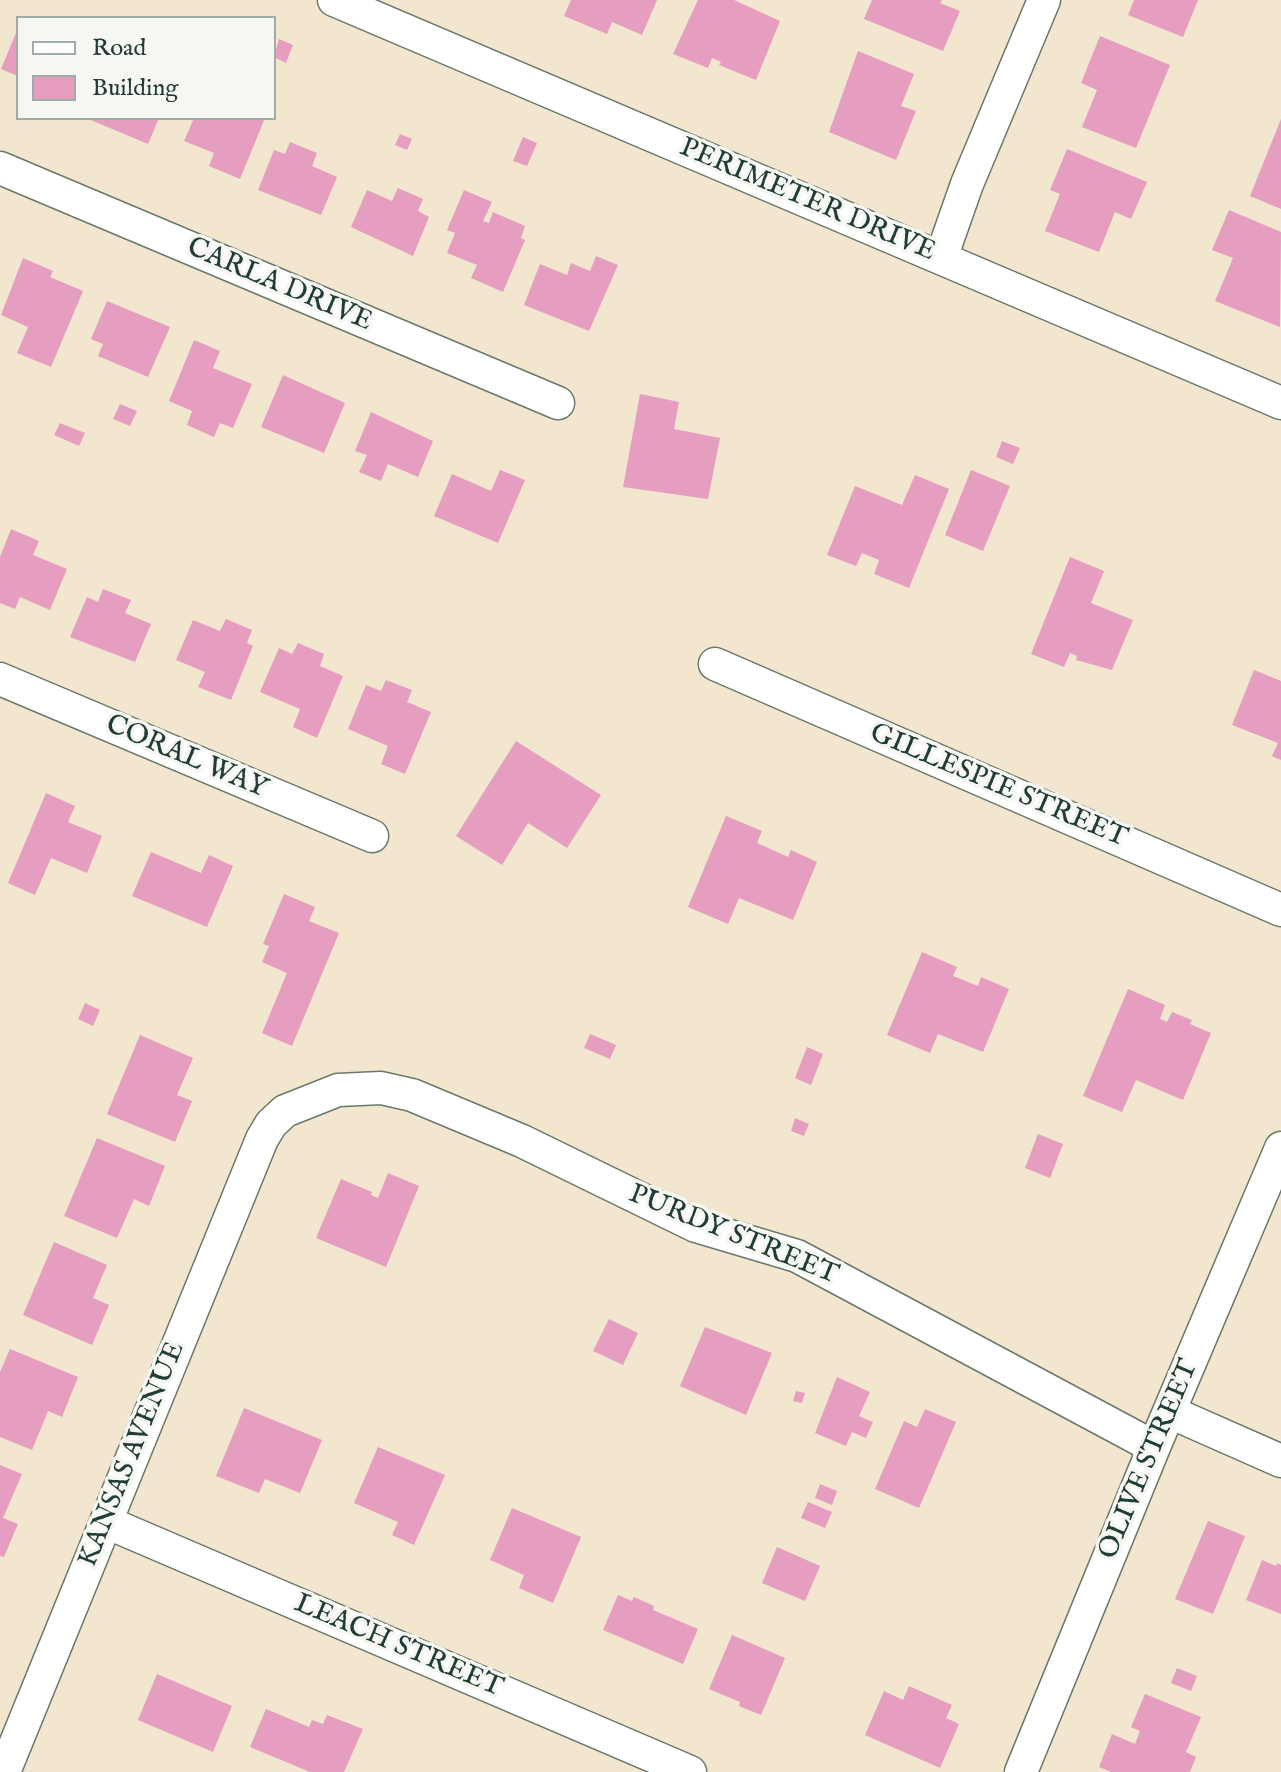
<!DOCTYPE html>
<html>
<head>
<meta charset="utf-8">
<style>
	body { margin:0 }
	#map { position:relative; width:1281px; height:1772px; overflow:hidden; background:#f2e6cf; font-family:"IM FELL English",serif }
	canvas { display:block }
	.legend { position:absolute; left:16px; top:16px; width:260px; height:104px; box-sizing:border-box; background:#f6f6f2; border:2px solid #a0aca6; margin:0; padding:10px 14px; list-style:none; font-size:24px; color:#1f3d34 }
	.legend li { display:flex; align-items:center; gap:16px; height:40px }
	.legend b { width:40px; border:2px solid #a0aca6 }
</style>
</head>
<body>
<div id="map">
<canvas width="1281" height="1772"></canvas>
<ul class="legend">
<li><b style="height:10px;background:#fff"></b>Road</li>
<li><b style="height:22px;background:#e59dc0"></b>Building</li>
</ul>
</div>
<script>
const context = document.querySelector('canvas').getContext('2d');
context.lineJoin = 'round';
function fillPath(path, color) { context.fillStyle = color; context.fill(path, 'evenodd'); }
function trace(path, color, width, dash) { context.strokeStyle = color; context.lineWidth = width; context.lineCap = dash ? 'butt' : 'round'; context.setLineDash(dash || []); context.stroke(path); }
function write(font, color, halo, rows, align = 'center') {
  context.font = font + ' "IM FELL English",serif'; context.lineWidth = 7; context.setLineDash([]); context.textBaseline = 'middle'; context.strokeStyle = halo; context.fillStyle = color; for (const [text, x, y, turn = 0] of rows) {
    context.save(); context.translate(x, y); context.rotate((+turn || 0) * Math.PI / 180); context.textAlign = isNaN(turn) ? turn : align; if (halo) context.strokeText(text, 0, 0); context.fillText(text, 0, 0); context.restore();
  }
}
fillPath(new Path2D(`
	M571,0H657L642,35L612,22L607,34L564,16Z
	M698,0H734L780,21L756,80L719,65L721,62L712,58L708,68L673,54Z
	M872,0H942L940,3L960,11L943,51L864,19Z
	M1134,0H1198L1183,37L1128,15Z
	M18,28V76L1,69Z
	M1100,36L1170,65L1136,148L1082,127L1097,90L1081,83Z
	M279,39L293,45L286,63L274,57Z
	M858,51L914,74L901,106L916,111L896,160L829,132Z
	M86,118H159L148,144Z
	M194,118H265L240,179L209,166L214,153L184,141Z
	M1281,119V209L1250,196Z
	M400,134L412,139L407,150L395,145Z
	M523,137L537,143L527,166L513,161Z
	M290,142L317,153L312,166L337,177L321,215L258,190L274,150L285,154Z
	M1067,149L1147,182L1131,219L1115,212L1099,252L1045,231L1060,194L1050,190Z
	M398,188L423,199L418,211L429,217L413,256L351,227L367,190L392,201Z
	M464,190L492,202L483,221L489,223L493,212L525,226L521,238L525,240L503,292L471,278L477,265L447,253L455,233L447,230Z
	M1229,210L1281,232L1280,327L1215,301L1233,258L1212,250Z
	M596,256L618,265L589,331L524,305L540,264L567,275L571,263L590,271Z
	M23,258L53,271L50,277L83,291L51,367L17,353L28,327L1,315Z
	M107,301L170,327L148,377L98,356L103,344L91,339Z
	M194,340L220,351L213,368L252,384L233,428L220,423L214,437L187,425L192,411L169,401Z
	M283,375L345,403L324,453L261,427Z
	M640,394L679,402L674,429L720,438L708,499L623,487Z
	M120,404L137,411L130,426L113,419Z
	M371,412L433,441L418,477L388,464L381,481L359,472L367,455L355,451Z
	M60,423L85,433L79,446L54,435Z
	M1002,441L1020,448L1013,464L996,457Z
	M500,470L525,480L498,543L434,516L452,474L491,491Z
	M971,470L1010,486L983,551L945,535Z
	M915,475L949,489L909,588L874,574L879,560L862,553L856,566L827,555L855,486L902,505Z
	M11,529L39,541L33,555L67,569L50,610L20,597L15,609L0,603V557Z
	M1070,557L1104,571L1091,603L1133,620L1112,670L1076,660L1077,656L1070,653L1064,667L1031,654Z
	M103,589L131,600L125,613L151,624L135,662L70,637L87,597L98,602Z
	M226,619L252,630L247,643L253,646L231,700L198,687L205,672L176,660L193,620L220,631Z
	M298,643L324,654L320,666L343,676L317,738L293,727L300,709L260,692L279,648L292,654Z
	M1254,670L1281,681V760L1272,756L1278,743L1232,725Z
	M386,680L412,690L407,702L431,712L405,774L381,764L388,746L348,729L366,685L381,691Z
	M516,741L601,795L567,848L528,823L502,865L456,836Z
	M46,793L75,806L68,822L102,836L87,873L51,858L35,895L8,883Z
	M726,816L762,831L757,843L788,857L791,850L817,862L793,920L739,898L728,924L688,907Z
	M151,852L201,873L209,855L233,866L207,927L132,896Z
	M284,894L315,907L309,921L339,933L292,1046L262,1033L287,973L262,962L269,946L263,944Z
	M922,952L957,967L953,976L978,986L981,977L1009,989L983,1052L938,1034L930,1053L887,1035Z
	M1128,989L1165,1005L1160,1019L1167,1022L1172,1012L1192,1020L1190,1024L1211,1033L1183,1100L1136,1080L1122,1112L1083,1096Z
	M85,1003L100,1010L93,1026L78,1019Z
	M590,1034L616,1045L610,1059L584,1048Z
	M140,1035L193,1058L177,1095L192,1101L175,1142L107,1114Z
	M807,1047L823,1054L811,1085L795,1078Z
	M795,1118L809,1124L804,1136L791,1131Z
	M1038,1134L1063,1144L1050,1178L1025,1168Z
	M97,1138L165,1166L149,1206L134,1199L117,1238L64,1216Z
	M388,1173L419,1186L386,1267L316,1238L341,1179L372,1192L371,1195L378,1198Z
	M54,1242L107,1265L93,1298L109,1305L92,1345L23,1315Z
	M609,1319L638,1333L623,1365L593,1351Z
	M705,1327L772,1353L746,1415L680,1386Z
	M10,1349L78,1377L62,1417L48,1411L32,1450L0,1437V1372Z
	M837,1377L870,1392L859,1416L873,1422L866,1438L852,1432L846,1446L815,1433Z
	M796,1391L805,1393L802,1403L793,1401Z
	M244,1408L322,1440L300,1493L265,1479L259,1493L216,1476Z
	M925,1409L956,1422L919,1508L875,1489L904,1421L917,1427Z
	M378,1447L445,1475L414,1545L392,1535L398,1522L354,1503Z
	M0,1465L22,1474L3,1518L18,1524L4,1557L0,1556Z
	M820,1484L837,1491L832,1505L815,1498Z
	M808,1502L832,1512L825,1528L801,1518Z
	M512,1508L581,1537L553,1603L519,1588L524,1575L490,1560Z
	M1208,1521L1245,1536L1213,1614L1175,1599Z
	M777,1547L820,1566L805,1601L762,1583Z
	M1262,1560L1276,1566L1277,1563L1281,1565V1614L1246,1600Z
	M618,1595L632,1601L634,1597L654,1606L653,1610L698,1629L683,1664L603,1630Z
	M732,1635L785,1658L761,1715L739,1706L740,1702L709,1689Z
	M1177,1668L1197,1676L1191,1691L1171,1683Z
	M157,1674L232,1706L213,1752L138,1720Z
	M909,1686L952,1705L946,1718L959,1724L940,1768L865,1735L884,1691L903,1700Z
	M1145,1694L1201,1717L1186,1752L1196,1757L1190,1772H1111L1099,1767L1112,1734L1135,1744L1140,1731L1131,1727Z
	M266,1709L309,1727L312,1720L323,1724L327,1715L363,1729L344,1772H310L250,1747Z`), '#e59dc0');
const minor = new Path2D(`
	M334,0L1281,403
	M0,168L558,403
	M941,258L967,184L1044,0
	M715,664L1281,910
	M0,679L372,836
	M1170,1412L1281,1461
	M106,1522L690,1772
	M4,1772L262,1139L271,1124L285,1111L338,1090L381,1088L412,1095L522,1141L696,1226L797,1256L1154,1447
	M1021,1772L1154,1447L1281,1148`);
trace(minor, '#69786a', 35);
trace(minor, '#fff', 32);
write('28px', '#1f3d34', '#f6f6f2', [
	["PERIMETER DRIVE",807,201,23],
	["CARLA DRIVE",279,286,23],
	["CORAL WAY",186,758,23],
	["GILLESPIE STREET",998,787,23],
	["PURDY STREET",733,1236,22],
	["KANSAS AVENUE",133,1455,-68],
	["OLIVE STREET",1150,1460,-67],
	["LEACH STREET",398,1647,23]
]);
</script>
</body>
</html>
